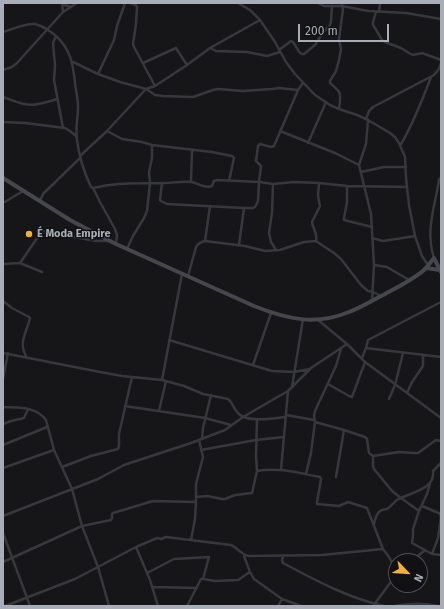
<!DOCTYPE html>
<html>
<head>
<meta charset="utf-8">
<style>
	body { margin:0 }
	#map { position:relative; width:444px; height:609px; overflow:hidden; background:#161618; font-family:"Fira Sans",sans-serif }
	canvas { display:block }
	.frame { position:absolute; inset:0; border:4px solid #a8adb8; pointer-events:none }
	.north { position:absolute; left:388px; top:553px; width:40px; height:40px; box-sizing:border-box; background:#111113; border:1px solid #4d4f55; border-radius:50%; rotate:115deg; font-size:11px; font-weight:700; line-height:16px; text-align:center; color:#a8adb8 }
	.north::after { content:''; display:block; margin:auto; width:14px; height:18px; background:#f2b134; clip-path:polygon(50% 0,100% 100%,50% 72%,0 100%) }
	.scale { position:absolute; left:298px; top:24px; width:91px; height:18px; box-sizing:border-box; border:2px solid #a8adb8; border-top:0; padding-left:5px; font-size:12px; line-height:14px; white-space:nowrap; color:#a8adb8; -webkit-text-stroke:3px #111113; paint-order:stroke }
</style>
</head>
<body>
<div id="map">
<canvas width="444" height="609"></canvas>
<div class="frame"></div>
<div class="north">N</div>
<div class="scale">200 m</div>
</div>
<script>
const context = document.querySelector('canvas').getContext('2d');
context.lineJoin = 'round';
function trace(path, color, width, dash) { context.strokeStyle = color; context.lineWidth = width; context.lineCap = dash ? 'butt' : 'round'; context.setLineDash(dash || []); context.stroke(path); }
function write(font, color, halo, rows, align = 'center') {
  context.font = font + ' "Fira Sans",sans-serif'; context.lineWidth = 3; context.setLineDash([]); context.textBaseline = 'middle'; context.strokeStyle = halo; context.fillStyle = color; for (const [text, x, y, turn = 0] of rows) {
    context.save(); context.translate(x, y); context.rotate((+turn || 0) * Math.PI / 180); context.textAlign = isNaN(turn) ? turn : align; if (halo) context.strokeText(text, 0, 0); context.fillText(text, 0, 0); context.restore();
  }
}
trace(new Path2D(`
	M62,3L63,12
	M130,3L136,5L137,7L136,24L133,44L134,47L155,86
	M238,3L250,10L260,20L275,42L286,62L295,74L315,95L330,105L339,109L357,115L368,120L390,133L395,137L399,143L405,157L406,178L409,205L415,236L422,256L428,265
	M318,3L324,6H342L368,11L406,13L441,19
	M62,4L71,7
	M376,12L373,22V25L375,28L382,40L385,42L401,48L409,53L413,55L422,53L441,60
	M379,12L380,3
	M3,32C14,29 24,23 35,24C44,26 50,31 56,36C71,50 73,64 75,83C76,91 78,99 78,107C78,118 75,129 77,140C79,157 84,172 91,187L93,188L100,202L115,229L117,235L116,243
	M56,36L53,43L55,65L54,80L63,128
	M210,48L216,51L247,52L267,56L280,52
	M279,50L291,41L293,42L300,53L302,54H304L315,45L322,34L330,25L331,21L332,6
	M73,62L98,74L120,82L146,89L155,95L163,96L193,97L213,90L218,89L243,91L272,89L279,88L298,90
	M143,63L176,48L187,65
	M3,70L12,67L17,63L63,12L77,3
	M98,74L114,40L117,26L125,3
	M3,97C14,101 26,107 38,104C44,103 51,101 57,99
	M339,109C341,93 342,93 330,83V81L336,71L339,60L341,49L339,39L343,9L342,6V3
	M366,119L369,111L373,107L434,75L439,69L441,63
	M368,120L366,144L359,165L371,214L374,265L372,301
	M3,122L25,123L65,128L70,131L76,136
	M107,131L122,139L142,142L152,145L212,152L232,156L234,158L229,181
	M280,131L335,153L359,165
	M308,143L326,102
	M400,146C413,124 422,101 431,77
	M80,156L107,131L146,89L155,86L187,65L210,48L260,20
	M361,172L384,167H406
	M191,182L192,150
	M162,183L160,200L161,201L167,204L244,208H253L255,207L258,201L259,182L261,166L256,161L258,146L260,144L271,147L274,146L298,90L303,83
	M273,184L272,213L269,233L271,242L276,250
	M347,186V202L344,218V220L372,227
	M93,188C118,182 139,184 164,183C172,183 184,181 191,182C199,183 204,189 212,186L214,181L217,180L259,182L273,184L294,182L319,183L347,186L407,187
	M40,201L43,194L80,158
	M3,203L23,191
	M372,238L383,241L415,236
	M205,241L210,206
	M316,241C318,233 313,230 312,222L320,206L318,196L319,183
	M239,245L244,208
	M127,249L133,236L144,218L147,211L150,183L149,172L152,158V145
	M434,258C425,230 435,207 439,180L441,177
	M20,263L42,231L96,241H110
	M3,264L20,263L42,272
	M374,265L387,267L409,280
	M188,276L196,247C198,243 201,242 205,241L245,246L265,251L280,250L304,242L316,241L334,253L341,259L361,285L368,291L373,292L381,296
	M3,301L12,308L29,317L30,318C27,332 18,342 26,356
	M318,320L347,344L365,362L441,418
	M169,340L272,371L294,372L310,369
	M366,348L441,357
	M3,353L100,372L122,376L162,380L184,386L203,394L228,399C233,403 234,410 239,414C248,423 274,418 286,417
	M362,358L366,348L368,340L441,302
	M253,365L271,313
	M3,379L8,353
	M162,380L182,274
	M328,384L349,396L352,397L365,362
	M292,387L303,319
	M407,393L412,382L423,366V355
	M389,399L395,385L403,353
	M125,406L205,418L231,425
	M3,407C18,408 36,406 46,420L54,450L72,489L82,526L98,567L109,606
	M159,411L166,381
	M286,415L314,420
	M315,422L344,430L365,437L367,439L369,453L373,456V466L374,469L392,491L401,498L419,511
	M3,424L11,421L24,418L28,409
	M202,439L203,428L211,395
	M3,445L47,427
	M201,450L256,440L284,437
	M373,456L399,452L414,453H418L436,440L441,441
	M62,467L91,456L118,449L119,446V434L132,377
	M3,468L54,450
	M281,470L288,391
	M257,471C278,467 299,473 320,477L321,479L317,502V504L339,506L348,502L367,508L383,549L389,557L396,570
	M306,474L311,453L315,422L314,416L315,411L336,366L341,349
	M336,477L344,430
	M430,484L427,494L419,511L413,529V535L412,543L432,554L441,555
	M196,497L207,496L222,499H225L235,495L252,493L257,471L256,456L257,419
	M422,506L441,514
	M3,516L98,479L124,465L191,443L225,430L243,417L288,391L311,368L347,344
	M374,524C375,520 376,515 379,512C381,509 384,510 387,509C391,507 393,503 397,500C408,493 436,490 433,471L441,463
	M3,533L30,606
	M191,540L195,519L196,502V484L203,457L199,440
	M136,547L150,580L158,606
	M432,554L438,538L441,517L440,514
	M244,556L250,572L254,579L282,599L301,606
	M283,556L282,560L283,563C315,580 348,598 384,606
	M412,561L425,550
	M3,562L82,526L111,520L112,518V514L113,513L153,501L196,502
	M147,573L174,559L209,557L203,579
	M152,587L197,588
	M5,606L75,579L136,547L157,538L161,539L166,537L231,545C238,548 241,555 249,556L322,555L383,549
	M187,606L201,579H203L215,581L238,580L250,572
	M278,606L282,599
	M373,606L396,575
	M395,606C410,603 424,603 438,606`), '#37383d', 2.5);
trace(new Path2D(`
	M3,178L70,220L116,244L254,306C287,319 315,326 349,312C362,307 373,300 385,294C398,287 414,279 424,270C428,266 431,262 434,258L441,272
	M426,268L440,270`), '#45474d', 4);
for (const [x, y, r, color] of [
	[29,234,4,"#f2b134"]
]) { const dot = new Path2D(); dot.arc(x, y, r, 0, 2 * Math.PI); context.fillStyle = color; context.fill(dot); trace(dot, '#111113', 1.5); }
write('bold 11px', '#a8adb8', '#111113', [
	["É Moda Empire",37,234]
], 'left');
</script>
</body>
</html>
